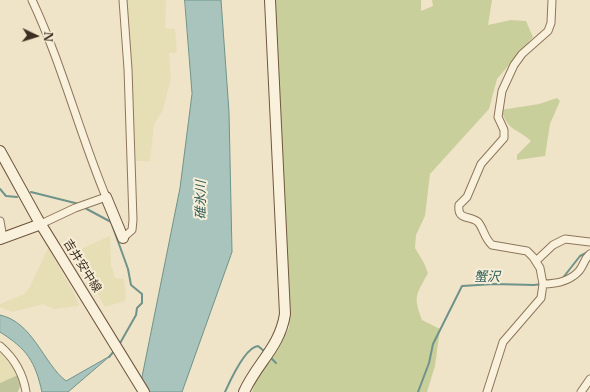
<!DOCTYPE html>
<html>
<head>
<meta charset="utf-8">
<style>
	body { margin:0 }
	#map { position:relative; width:590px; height:392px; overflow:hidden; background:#f0e4c8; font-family:"Libre Baskerville",serif }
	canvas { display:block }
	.north { position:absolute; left:16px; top:16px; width:40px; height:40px; -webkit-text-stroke:3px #f7eed8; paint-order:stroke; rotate:94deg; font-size:11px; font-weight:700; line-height:16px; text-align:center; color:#3d2e20 }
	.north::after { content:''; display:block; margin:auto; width:14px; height:18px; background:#3d2e20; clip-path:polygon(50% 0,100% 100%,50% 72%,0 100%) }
</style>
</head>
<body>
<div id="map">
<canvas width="590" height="392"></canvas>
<div class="north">N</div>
</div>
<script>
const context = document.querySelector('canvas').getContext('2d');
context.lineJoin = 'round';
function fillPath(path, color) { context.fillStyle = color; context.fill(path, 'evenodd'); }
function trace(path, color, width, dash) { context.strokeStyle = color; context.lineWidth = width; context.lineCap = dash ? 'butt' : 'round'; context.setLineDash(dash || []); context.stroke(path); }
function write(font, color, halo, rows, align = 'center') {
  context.font = font + ' "Libre Baskerville","Noto Sans JP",serif'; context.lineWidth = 4; context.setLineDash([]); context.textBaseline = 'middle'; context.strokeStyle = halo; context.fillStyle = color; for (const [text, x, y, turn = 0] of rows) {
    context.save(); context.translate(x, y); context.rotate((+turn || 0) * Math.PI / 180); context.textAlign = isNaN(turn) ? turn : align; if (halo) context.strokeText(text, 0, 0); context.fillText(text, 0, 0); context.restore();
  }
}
fillPath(new Path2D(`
	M127,0H166L165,28L175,29L177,53H169L171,78L163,110L154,124L150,161H136Z
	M110,236L111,265L115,278L124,279L126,297L125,301L105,307L74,252Z
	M48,248L75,295L79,306L54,309L43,304L12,312L0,307V304L24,294L30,287Z
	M0,352L11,364L18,375L0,383Z`), '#e6deb5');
fillPath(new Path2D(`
	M274,0H421V11L433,6L432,0H492L488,25L511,20L526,21L533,37L497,79L489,109L430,174L425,216L416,235L415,248L424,263L428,273C416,296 413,295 422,320L440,329L435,366L427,392H252L258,374L280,344L289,328L290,300Z
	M557,98L560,101L550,124L545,156L517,160V155L531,141C515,127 509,132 501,110L539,104Z`), '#c9cf9b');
fillPath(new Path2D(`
	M18,375L21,384L18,392H0V383Z`), '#bfc49a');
const water = new Path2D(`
	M185,0H221L229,112L232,252L182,392H139L180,188L192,94Z
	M0,315C33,322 43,363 66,381L110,356L68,392H42C35,361 27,349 0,332Z`);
fillPath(water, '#a9c4bc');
trace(water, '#6f938a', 1);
trace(new Path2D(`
	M0,189L6,196L17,197
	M31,192L79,204
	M85,208L111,222L128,269L131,285L142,294V303L137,308L136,315L119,345
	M562,279L580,256L590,251
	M109,357L115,350
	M271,358L276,363
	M225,392C230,381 245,347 258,346L264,351
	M418,392L429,363L433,344L462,286L494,284L534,285L542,284`), '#6f938a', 2);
const street = new Path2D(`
	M32,0C62,64 79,132 106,197L75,208L41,224
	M0,221L3,238
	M123,238L132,230L133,220L128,69L123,0
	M536,261L553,245L565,239L590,242
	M543,284C557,284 570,281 579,271C584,265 584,259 590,254
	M0,346C15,359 23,373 26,392
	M487,392L503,342L541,298L543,284L540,268L533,257L527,251L492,245C484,238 484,229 478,222C470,215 457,221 459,205L467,197L481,164L504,138V130L498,117L502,91L514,65L522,54L548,31L551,23L552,0
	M581,392L590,379`);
const secondary = new Path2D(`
	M0,151L37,218L144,392
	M106,197L123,238
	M0,239L41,224
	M244,392C257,363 280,347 285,314L270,0`);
trace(street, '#8d765c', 9);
trace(secondary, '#6f573f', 12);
trace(street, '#faf1dc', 7);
trace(secondary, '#faf1dc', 10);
write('12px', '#3d2e20', '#f7eed8', [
	["吉井安中線",82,266,58]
]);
write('italic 13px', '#2f5d5a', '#f7eed8', [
	["碓氷川",201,200,-90],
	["蟹沢",487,277]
]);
</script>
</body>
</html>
